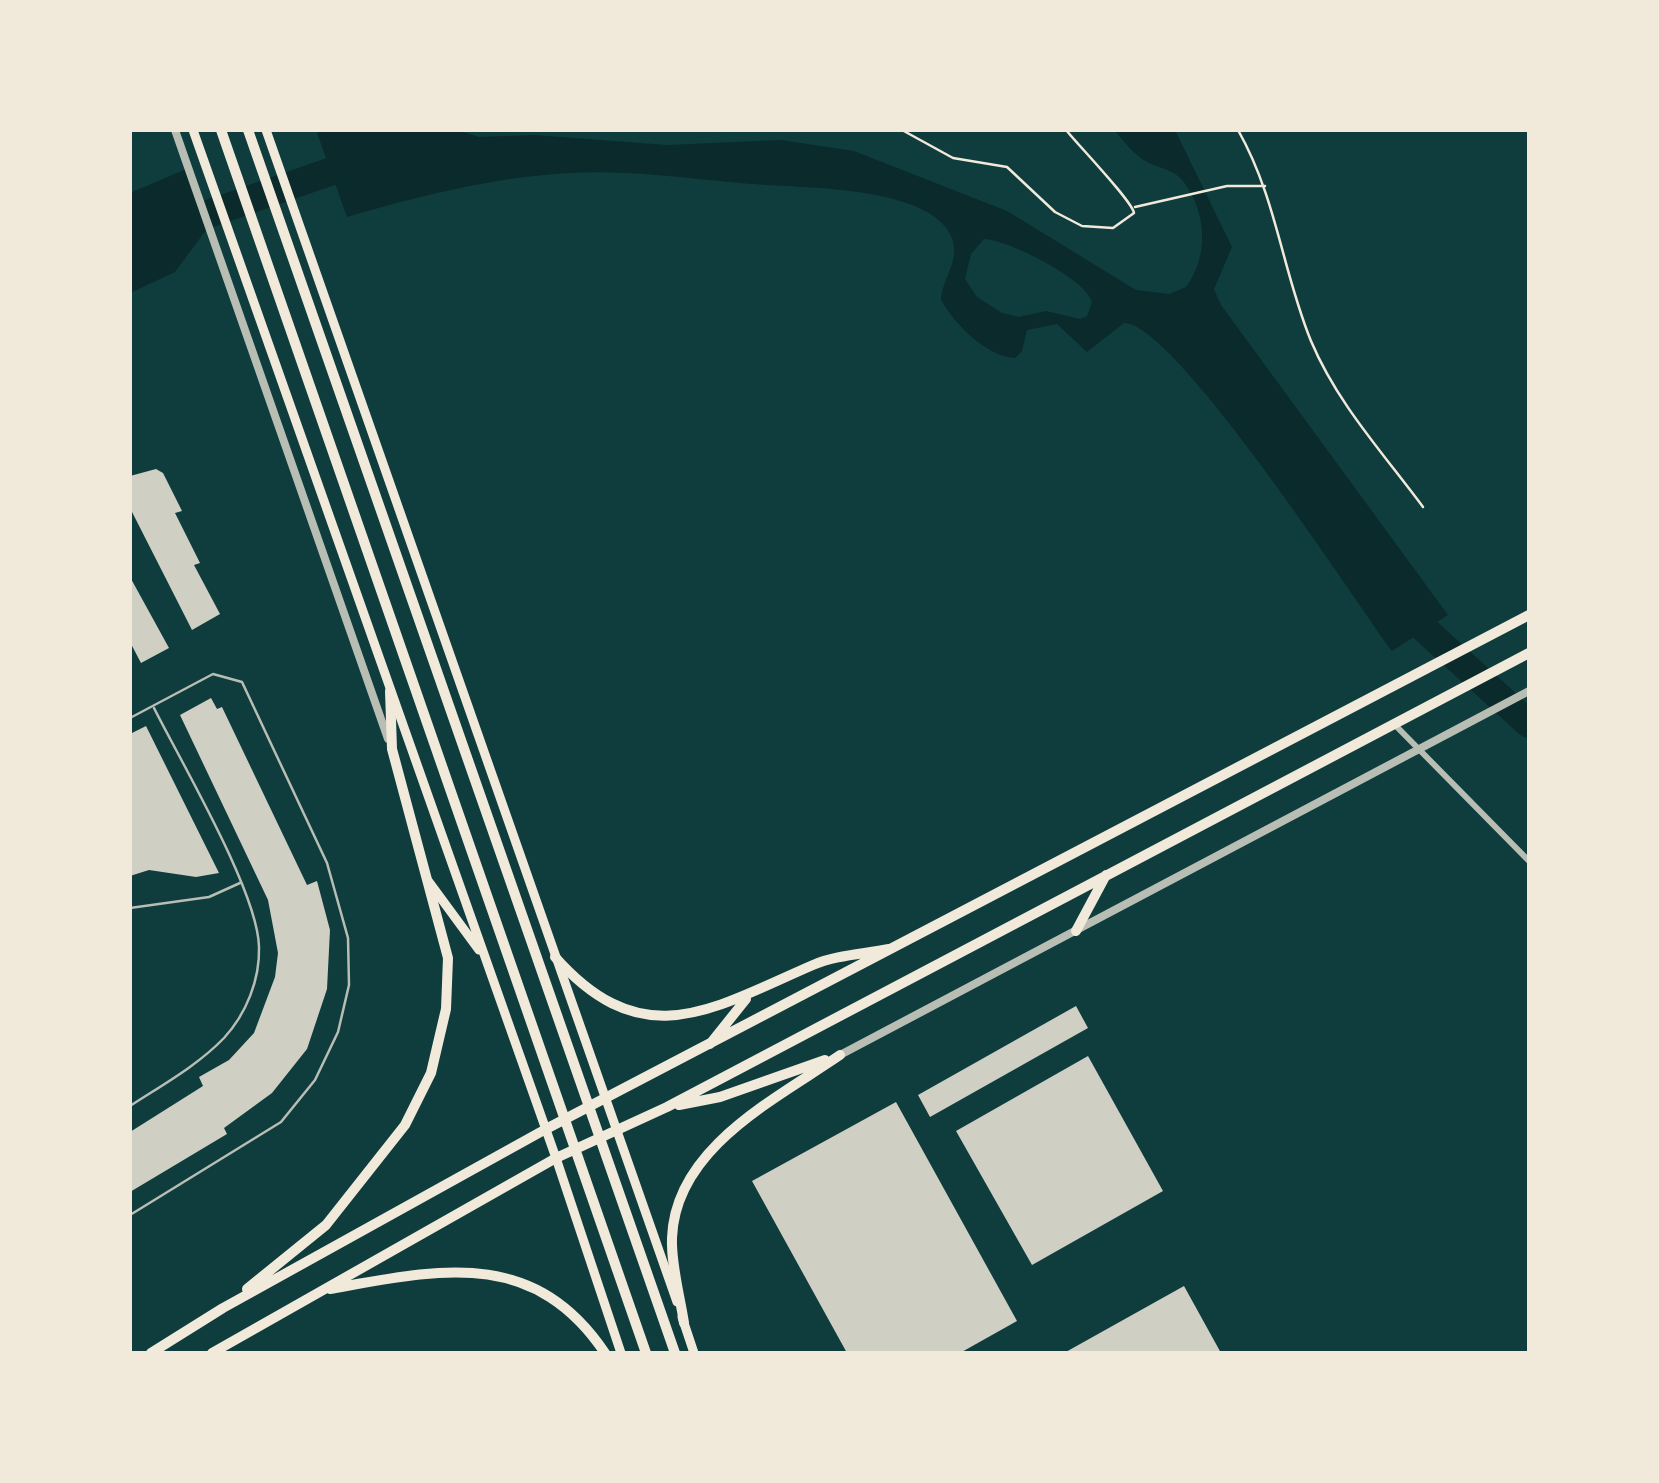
<!DOCTYPE html>
<html>
<head>
<meta charset="utf-8">
<style>
	body { margin:0 }
	#map { position:relative; width:1659px; height:1483px; overflow:hidden; background:#0f3d3e; font-family:"Varela Round",sans-serif }
	canvas { display:block }
	.frame { position:absolute; inset:0; border:132px solid #f1e9da; pointer-events:none }
</style>
</head>
<body>
<div id="map">
<canvas width="1659" height="1483"></canvas>
<div class="frame"></div>
</div>
<script>
const context = document.querySelector('canvas').getContext('2d');
context.lineJoin = 'round';
function fillPath(path, color) { context.fillStyle = color; context.fill(path, 'evenodd'); }
function trace(path, color, width, dash) { context.strokeStyle = color; context.lineWidth = width; context.lineCap = dash ? 'butt' : 'round'; context.setLineDash(dash || []); context.stroke(path); }
fillPath(new Path2D(`
	M316,130H457L479,137L534,135L667,145L781,140L854,151L1007,211L1136,290L1169,294L1186,287C1209,257 1207,212 1183,181C1173,168 1155,168 1142,159C1131,151 1123,140 1114,130H1175L1232,247L1214,289L1221,305L1448,615L1392,651C1353,598 1175,323 1124,323L1087,352L1057,324L1027,330L1022,351L1015,358C985,356 955,324 941,300C942,276 966,256 947,229C918,188 811,188 767,185C701,181 637,169 570,173C494,177 419,196 347,217ZM984,239C1009,240 1086,279 1092,302L1087,316L1080,319L1046,311L1019,317L1002,313L977,297L965,279L971,254Z
	M191,167L209,226L175,272L130,293V193Z`), '#0a2a2b');
trace(new Path2D(`
	M130,241L364,160
	M1398,605L1529,724`), '#0a2a2b', 28);
fillPath(new Path2D(`
	M156,469L163,473L182,511L175,513L200,563L194,565L220,614L192,630L130,508V476Z
	M130,577L169,648L141,663L130,642Z
	M211,698L217,709L222,707L307,885L317,881L330,930L327,989L307,1049L272,1093L224,1128L227,1134L130,1192V1132L203,1086L199,1077L229,1060L254,1033L275,977L278,953L268,900L180,715Z
	M146,726L219,873L196,877L149,870L130,876V734Z
	M1076,1006L1088,1028L930,1117L918,1095Z
	M1088,1056L1163,1191L1032,1265L956,1131Z
	M896,1102L1017,1321L960,1353H847L752,1181Z
	M1184,1286L1221,1353H1064Z`), '#cfcfc3');
trace(new Path2D(`
	M902,130L953,158L1007,167L1055,212L1082,226L1113,228L1134,213C1132,201 1079,146 1066,130
	M1238,130C1277,199 1282,270 1311,341C1337,403 1383,453 1423,507
	M1135,207L1227,186H1265`), '#f1e9da', 2.5);
trace(new Path2D(`
	M130,718L213,674L242,682L327,863L348,938L349,985L338,1032L315,1080L281,1122L130,1215
	M130,908L209,897L240,883
	M130,1106C162,1085 197,1066 224,1038C246,1014 260,980 259,947C258,892 181,762 154,708`), '#b8beb3', 2.5);
trace(new Path2D(`
	M1395,725L1529,861`), '#b8beb3', 6);
trace(new Path2D(`
	M175,130L388,739
	M840,1055L1529,691`), '#b8beb3', 8);
trace(new Path2D(`
	M193,130L556,1158L621,1353
	M266,130L677,1302
	M429,882L479,950
	M682,1317L694,1353`), '#f1e9da', 9);
trace(new Path2D(`
	M221,130L646,1353
	M248,130L675,1353
	M1076,931L1106,875
	M555,957C644,1057 713,1008 813,965C836,955 865,954 889,949
	M710,1044L746,999
	M679,1105L720,1097L825,1060
	M247,1289L326,1225L405,1125L431,1073L446,1009L448,958L392,749L390,691
	M330,1289C437,1270 533,1246 605,1353
	M684,1323C680,1296 671,1265 672,1238C675,1148 776,1099 840,1055
	M151,1353L223,1308L546,1129L1529,615
	M212,1353L556,1158L667,1107L1529,653`), '#f1e9da', 10);
</script>
</body>
</html>
